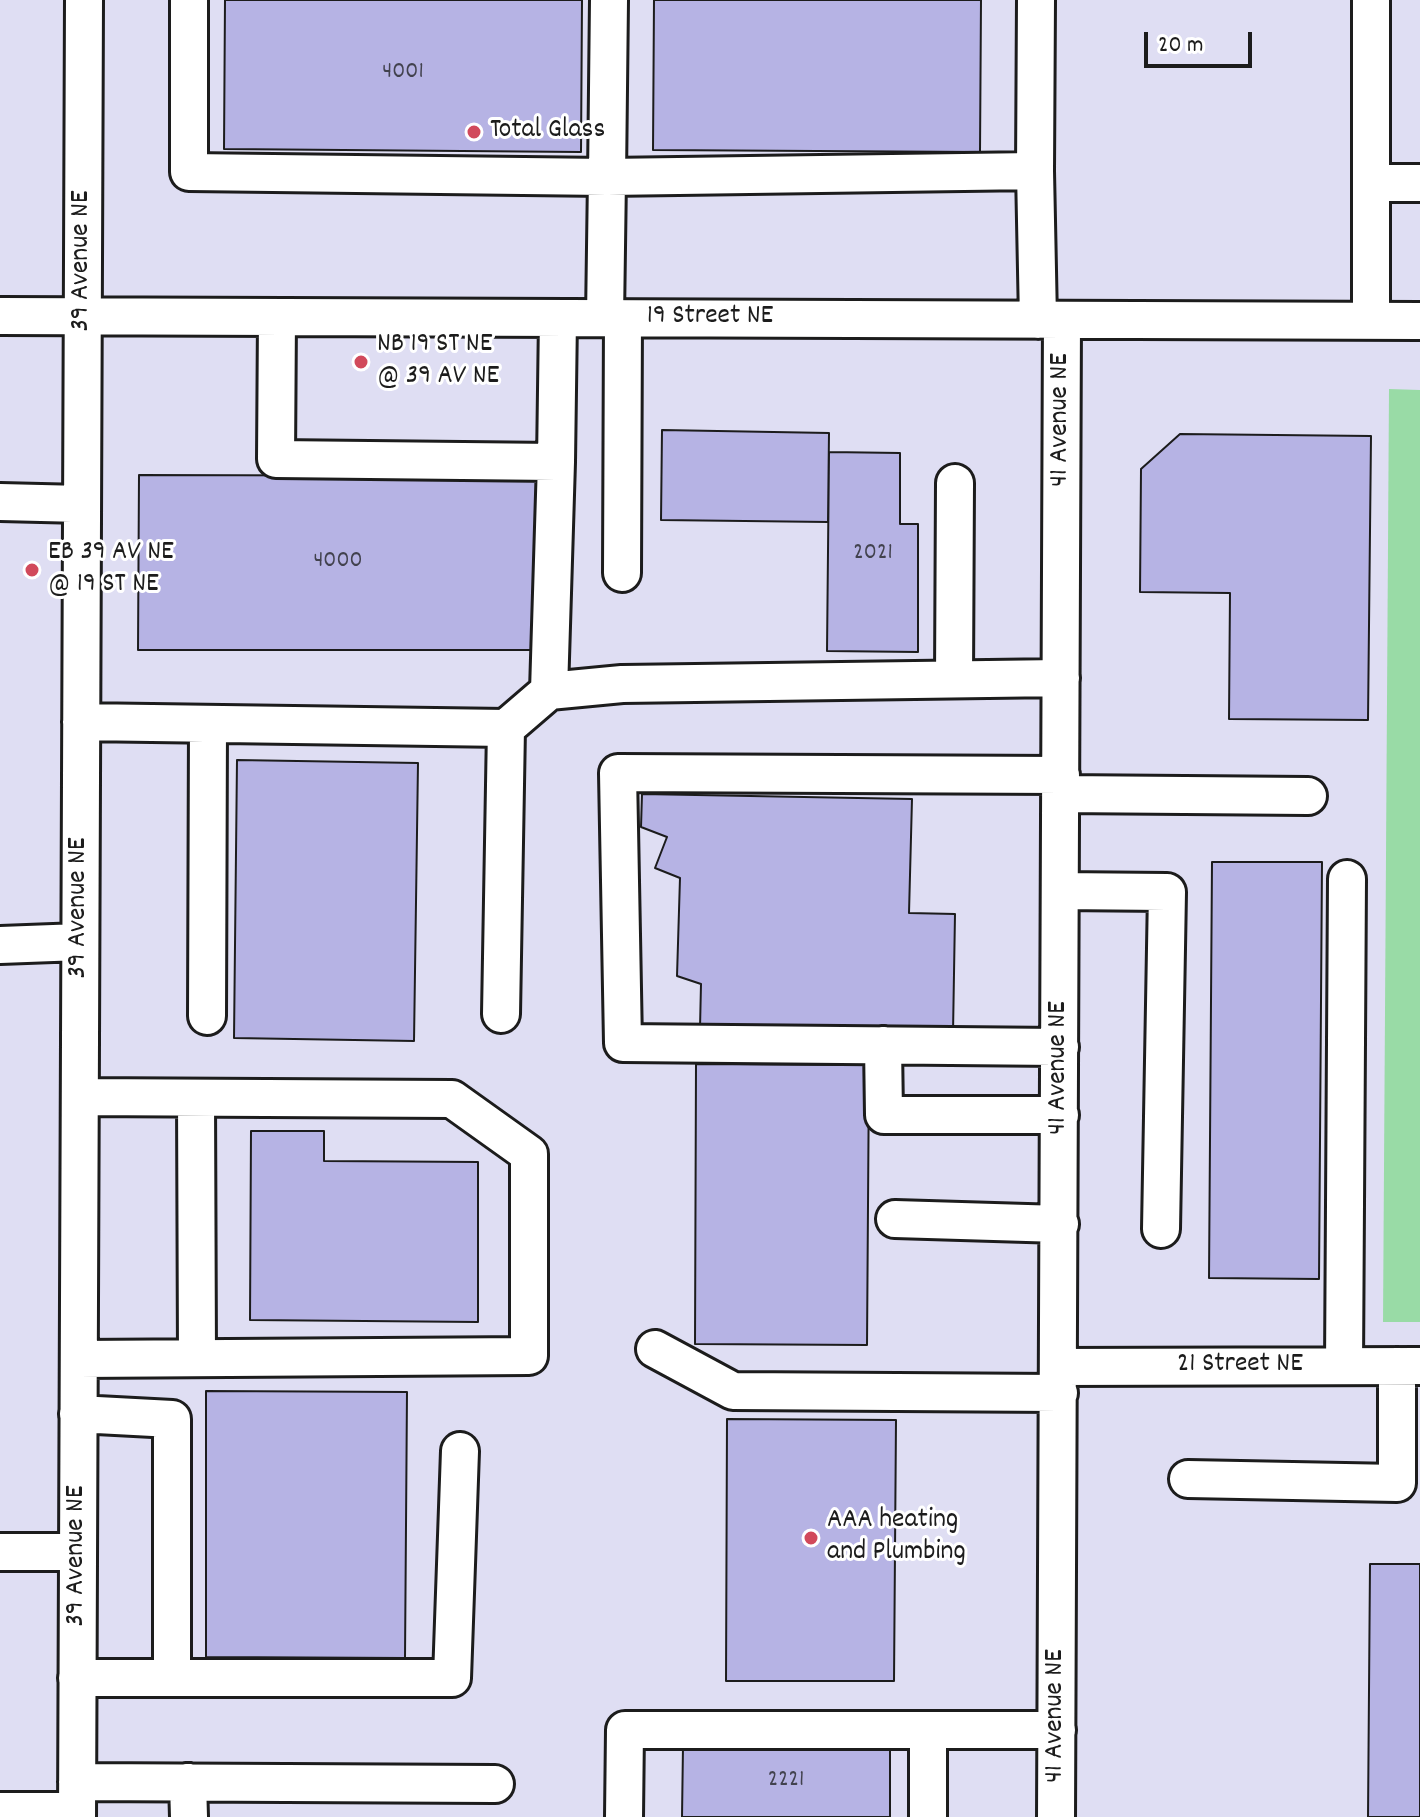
<!DOCTYPE html>
<html>
<head>
<meta charset="utf-8">
<style>
	body { margin:0 }
	#map { position:relative; width:1420px; height:1817px; overflow:hidden; background:#f0f0fa; font-family:Dekko,sans-serif }
	canvas { display:block }
	.scale { position:absolute; left:1144px; top:32px; width:108px; height:36px; box-sizing:border-box; border:4px solid #1c1c1c; border-top:0; padding-left:10px; font-size:24px; line-height:28px; white-space:nowrap; color:#1c1c1c; -webkit-text-stroke:6px #fff; paint-order:stroke }
</style>
</head>
<body>
<div id="map">
<canvas width="1420" height="1817"></canvas>
<div class="scale">20 m</div>
</div>
<script>
const context = document.querySelector('canvas').getContext('2d');
context.lineJoin = 'round';
function fillPath(path, color) { context.fillStyle = color; context.fill(path, 'evenodd'); }
function trace(path, color, width, dash) { context.strokeStyle = color; context.lineWidth = width; context.lineCap = dash ? 'butt' : 'round'; context.setLineDash(dash || []); context.stroke(path); }
function write(font, color, halo, rows, align = 'center') {
  context.font = font + ' Dekko,sans-serif'; context.lineWidth = 6; context.setLineDash([]); context.textBaseline = 'middle'; context.strokeStyle = halo; context.fillStyle = color; for (const [text, x, y, turn = 0] of rows) {
    context.save(); context.translate(x, y); context.rotate((+turn || 0) * Math.PI / 180); context.textAlign = isNaN(turn) ? turn : align; if (halo) context.strokeText(text, 0, 0); context.fillText(text, 0, 0); context.restore();
  }
}
fillPath(new Path2D(`
	M0,0H1420V1817H0Z`), '#dfdef3');
fillPath(new Path2D(`
	M1389,389L1420,390V1322H1383Z`), '#99dba6');
const building = new Path2D(`
	M225,0H582L581,152L224,149Z
	M654,0H981L980,152L653,150Z
	M662,430L829,433L828,522L661,520Z
	M1180,434L1371,436L1368,720L1229,719L1230,593L1140,592L1141,469Z
	M829,452L900,453V524H918V652L827,651Z
	M139,475L537,476V650H138Z
	M237,760L418,763L414,1041L234,1038Z
	M642,794L912,799L909,913L955,914L953,1033L700,1028L701,984L677,976L680,878L655,868L667,837L641,827Z
	M1212,862H1322L1319,1279L1209,1278Z
	M696,1064L869,1065L867,1345L695,1344Z
	M251,1131H324V1161L478,1162V1322L250,1320Z
	M206,1391L407,1392L405,1658L206,1657Z
	M727,1419L896,1420L894,1681H726Z
	M1370,1564H1420V1817H1368Z
	M683,1746L890,1747V1817H682Z`);
fillPath(building, '#b6b3e4');
trace(building, '#1c1c1c', 2);
const minor = new Path2D(`
	M189,0V172L607,177L609,0
	M1371,0V183
	M1035,171L1036,0
	M0,316L1420,321
	M277,317L276,459L556,462L558,318
	M605,318L607,177L1035,171L1038,320
	M1371,321V183H1420
	M0,502L82,504
	M622,573L623,318
	M954,679L955,483
	M549,691L622,684L1061,678
	M81,722L506,728L501,1014
	M506,728L549,691L556,462
	M1061,794L1308,796
	M1060,891L1167,892L1161,1229
	M0,945L80,942
	M207,1016L208,724
	M883,1045L884,1115H1060
	M1060,1047L623,1043L618,773L1061,775
	M196,1098L197,1358
	M895,1219L1060,1224
	M655,1349L733,1391L1059,1393
	M79,1359L529,1356V1154L452,1099L80,1097
	M1344,1366L1347,879
	M1059,1367L1420,1366
	M78,1414L172,1419V1678
	M1188,1479L1397,1483V1366
	M0,1552H77
	M77,1678H452L460,1451
	M77,1782L495,1784
	M188,1782L189,1817
	M0,1811H77
	M77,1817L84,0
	M624,1817L625,1730H1057
	M928,1817V1730
	M1056,1817L1062,320`);
trace(minor, '#1c1c1c', 42);
trace(minor, '#fff', 36);
for (const [x, y, r, color] of [
	[474,132,8,"#d1495b"],
	[361,362,8,"#d1495b"],
	[32,570,8,"#d1495b"],
	[811,1538,8,"#d1495b"]
]) { const dot = new Path2D(); dot.arc(x, y, r, 0, 2 * Math.PI); context.fillStyle = color; context.fill(dot); trace(dot, '#fff', 3); }
write('24px', '#42424e', null, [
	["4001",403,74],
	["2021",873,555],
	["4000",338,563],
	["2221",786,1782]
]);
write('28px', '#1c1c1c', '#fff', [
	["Total Glass",490,132],
	["NB 19 ST NE",377,346],
	["@ 39 AV NE",377,378],
	["EB 39 AV NE",48,554],
	["@ 19 ST NE",48,586],
	["AAA heating",827,1522],
	["and Plumbing",827,1554]
], 'left');
write('28px', '#1c1c1c', '#fff', [
	["39 Avenue NE",83,261,-90],
	["19 Street NE",710,318],
	["41 Avenue NE",1062,420,-90],
	["39 Avenue NE",80,908,-90],
	["41 Avenue NE",1060,1068,-90],
	["21 Street NE",1240,1366],
	["39 Avenue NE",78,1556,-90],
	["41 Avenue NE",1057,1716,-90]
]);
</script>
</body>
</html>
